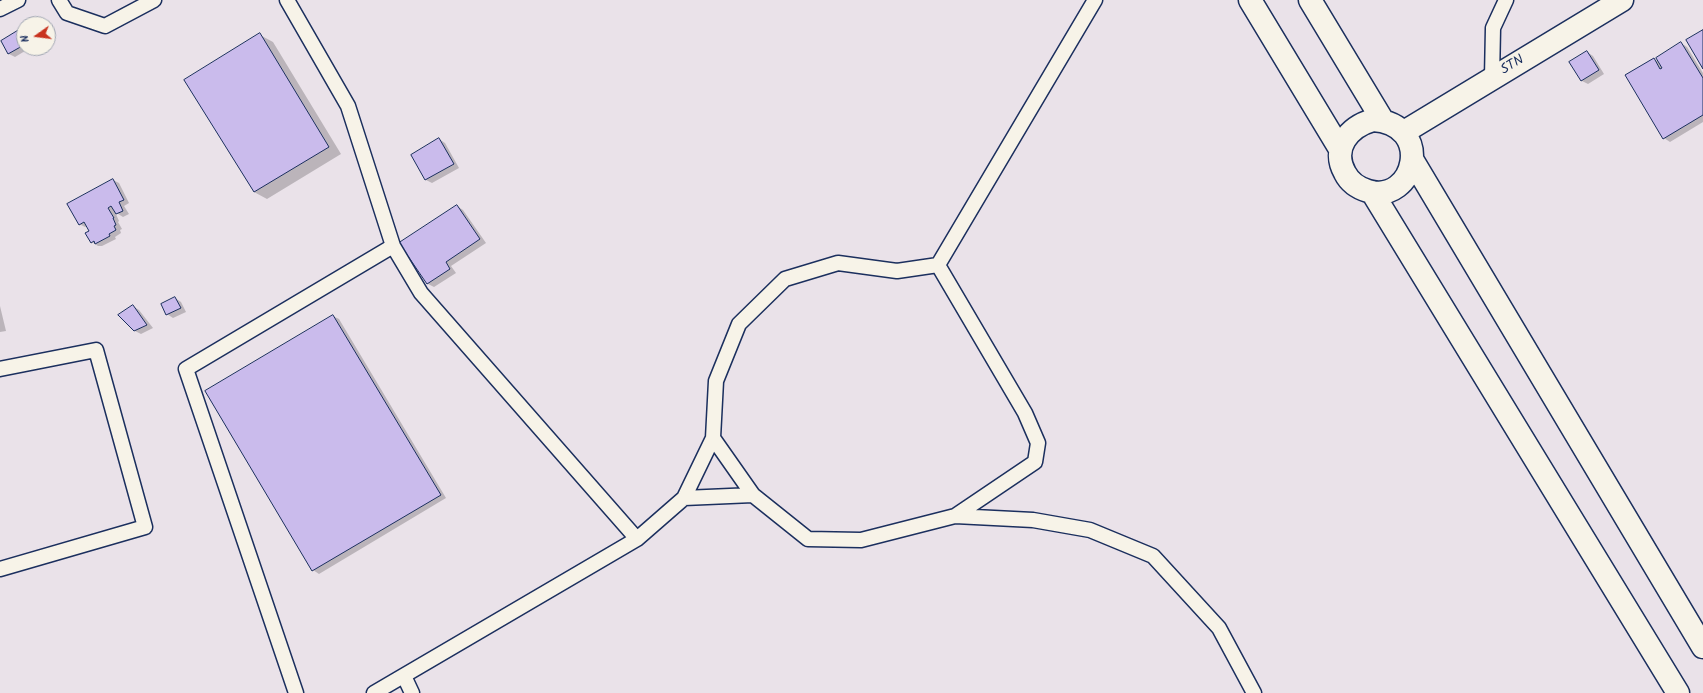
<!DOCTYPE html>
<html>
<head>
<meta charset="utf-8">
<style>
	body { margin:0 }
	#map { position:relative; width:1703px; height:693px; overflow:hidden; background:#eae2e9; font-family:Kalam,sans-serif }
	canvas { display:block }
	.north { position:absolute; left:16px; top:16px; width:40px; height:40px; box-sizing:border-box; background:#f7f3e8; border:1px solid #9fa5b1; border-radius:50%; rotate:256deg; font-size:11px; font-weight:700; line-height:16px; text-align:center; color:#1b2f5e }
	.north::after { content:''; display:block; margin:auto; width:14px; height:18px; background:#c8321e; clip-path:polygon(50% 0,100% 100%,50% 72%,0 100%) }
</style>
</head>
<body>
<div id="map">
<canvas width="1703" height="693"></canvas>
<div class="north">N</div>
</div>
<script>
const context = document.querySelector('canvas').getContext('2d');
context.lineJoin = 'round';
function fillPath(path, color) { context.fillStyle = color; context.fill(path, 'evenodd'); }
function trace(path, color, width, dash) { context.strokeStyle = color; context.lineWidth = width; context.lineCap = dash ? 'butt' : 'round'; context.setLineDash(dash || []); context.stroke(path); }
function write(font, color, halo, rows, align = 'center') {
  context.font = font + ' Kalam,sans-serif'; context.lineWidth = 3; context.setLineDash([]); context.textBaseline = 'middle'; context.strokeStyle = halo; context.fillStyle = color; for (const [text, x, y, turn = 0] of rows) {
    context.save(); context.translate(x, y); context.rotate((+turn || 0) * Math.PI / 180); context.textAlign = isNaN(turn) ? turn : align; if (halo) context.strokeText(text, 0, 0); context.fillText(text, 0, 0); context.restore();
  }
}
fillPath(new Path2D(`
	M19,31L24,34V48H30L15,57L9,54L2,42Z
	M260,35L273,42L341,154L267,199L254,192L186,81Z
	M1681,43L1687,47L1703,73V122L1670,142L1664,138L1654,59L1659,62Z
	M1587,52L1593,56L1604,74L1588,84L1582,81Z
	M439,139L445,143L459,168L432,183L426,180L412,155Z
	M113,180L119,183L129,203L124,206L129,214L123,217L115,212L119,221L118,222L122,229L120,230L121,233L115,237L116,239L102,246H98L92,242L91,232L88,226L85,227L79,224Z
	M457,206L463,210L486,243L451,266L456,273L434,287L428,284L400,244Z
	M175,298L181,302L186,312L173,318L167,314Z
	M0,306L6,331L0,332Z
	M133,306L139,310L153,328L141,334L135,331Z
	M333,316L339,319L446,498L319,574L313,570Z`), '#0003');
const building = new Path2D(`
	M19,30L24,39V45L8,54L1,41Z
	M1703,30V69L1686,40Z
	M260,33L329,147L254,192L184,80Z
	M1681,42L1703,78V115L1663,139L1625,75L1654,58L1660,69L1662,68L1656,58Z
	M1587,51L1599,70L1581,81L1569,62Z
	M439,138L454,164L425,180L411,155Z
	M113,179L124,200L119,202L123,211L116,214L111,206L108,208L114,218H113L116,225L114,226L116,230L109,234L110,236L95,244L94,241L91,243L85,233L89,231L84,222L79,225L67,204Z
	M457,205L480,239L446,262L450,269L427,284L399,243Z
	M175,297L181,308L166,315L161,304Z
	M133,305L147,325L134,331L118,315Z
	M333,315L441,495L312,571L205,391Z`);
fillPath(building, '#cabbec');
trace(building, '#1b2f5e', 1);
const lane = new Path2D(`
	M59,0L67,13L105,26L154,0
	M287,0L348,106L393,246L421,293L637,539
	M0,9L18,0
	M1492,78L1493,28L1506,0
	M0,369L96,350L145,527L0,569
	M713,438L753,495L808,539L861,540L955,516L1035,462L1038,443L1025,413L938,265
	M684,498L753,495
	M955,516L1033,520L1090,530L1153,556L1219,628L1254,693
	M404,676L412,693
	M296,693L186,369L393,246
	M374,693L637,539L684,498L713,438L716,381L739,324L785,279L838,263L897,271L938,265L1095,0`);
const street = new Path2D(`
	M1250,0L1340,149
	M1310,0L1383,121
	M1373,120C1435,124 1415,205 1368,191C1358,188 1350,183 1345,173C1331,148 1349,127 1373,120Z
	M1404,132L1622,0
	M1413,161L1703,647
	M1372,192L1678,693`);
trace(lane, '#1b2f5e', 17);
trace(street, '#1b2f5e', 25);
trace(lane, '#f7f3e8', 14);
trace(street, '#f7f3e8', 22);
write('14px', '#1b2f5e', '#f7f3e8', [
	["STN",1513,66,-31]
]);
</script>
</body>
</html>
